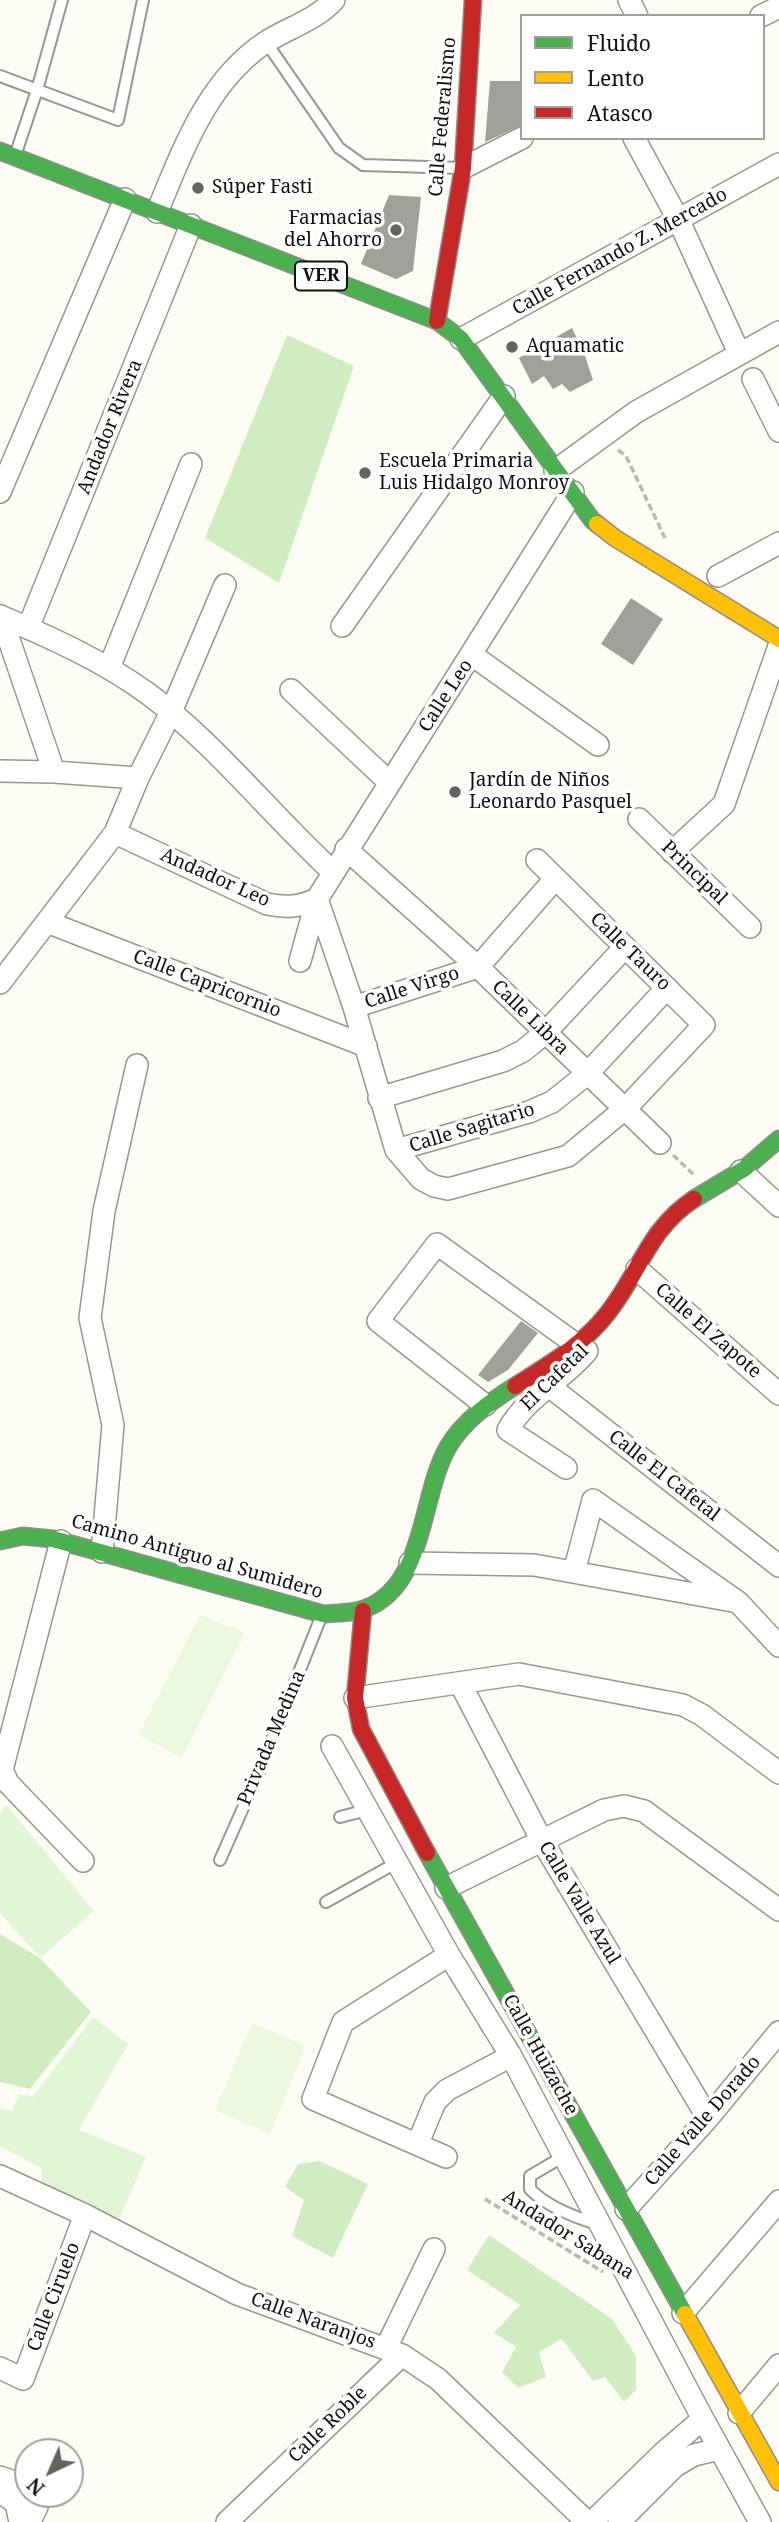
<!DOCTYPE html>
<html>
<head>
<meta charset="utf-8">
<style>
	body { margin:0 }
	#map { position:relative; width:779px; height:2522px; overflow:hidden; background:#fcfcf5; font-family:"Noto Serif",serif }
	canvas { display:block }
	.legend { position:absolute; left:520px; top:14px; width:245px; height:126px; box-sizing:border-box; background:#fff; border:2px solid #9f9f9f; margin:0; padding:9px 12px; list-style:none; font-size:21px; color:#101010 }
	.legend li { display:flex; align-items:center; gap:14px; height:35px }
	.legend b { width:35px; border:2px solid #9f9f9f }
	.north { position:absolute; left:14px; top:2438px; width:70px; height:70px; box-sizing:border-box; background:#fff; border:2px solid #9f9f9f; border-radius:50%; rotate:224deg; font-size:19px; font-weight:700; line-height:28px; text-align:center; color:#101010 }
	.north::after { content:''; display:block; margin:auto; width:24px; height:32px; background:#636360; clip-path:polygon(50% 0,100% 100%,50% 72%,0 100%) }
</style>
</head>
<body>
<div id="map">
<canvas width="779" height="2522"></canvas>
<ul class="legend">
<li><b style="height:9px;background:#4caf50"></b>Fluido</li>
<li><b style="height:9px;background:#ffc107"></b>Lento</li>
<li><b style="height:9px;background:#c62828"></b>Atasco</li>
</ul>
<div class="north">N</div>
</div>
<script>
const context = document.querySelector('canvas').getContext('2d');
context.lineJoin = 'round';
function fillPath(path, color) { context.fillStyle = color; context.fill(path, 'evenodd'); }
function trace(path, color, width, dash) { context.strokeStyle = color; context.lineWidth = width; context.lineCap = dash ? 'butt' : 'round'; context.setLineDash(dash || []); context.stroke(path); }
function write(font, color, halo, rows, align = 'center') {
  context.font = font + ' "Noto Serif",serif'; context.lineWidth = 7; context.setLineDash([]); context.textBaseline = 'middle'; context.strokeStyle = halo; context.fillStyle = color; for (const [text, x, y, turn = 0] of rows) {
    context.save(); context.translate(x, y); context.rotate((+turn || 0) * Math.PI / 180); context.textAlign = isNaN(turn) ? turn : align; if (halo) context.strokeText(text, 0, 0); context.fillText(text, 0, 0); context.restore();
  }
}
fillPath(new Path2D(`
	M6,1805L94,1911L40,1958L0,1913V1813Z
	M93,2017L128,2044L79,2130L146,2157L119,2220L41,2184L42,2169L0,2146V2108L12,2111L19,2094L33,2097Z`), '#e0f5d3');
fillPath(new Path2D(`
	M287,335L354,366L279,583L205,538Z
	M0,1934L40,1958L91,2012L30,2089L0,2082Z
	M320,2161L368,2184L333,2258L292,2236L304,2200L285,2187L298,2164Z
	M489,2235L612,2319L636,2356V2390L624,2402L605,2377L593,2381L562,2339L539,2352L546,2377L518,2388L502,2372L516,2347L494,2333L520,2305L467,2270Z`), '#cfedc0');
fillPath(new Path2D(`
	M200,1615L245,1633L182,1758L138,1735Z
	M252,2023L306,2046L270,2134L215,2110Z`), '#ecf8dd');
fillPath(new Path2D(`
	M490,81H522V125L485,142Z
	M389,195L421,197L413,271L396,279L361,264Z
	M572,328L584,353L593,380L570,392L562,384L553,389L544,376L532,384L519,358Z
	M631,598L663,619L633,665L601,644Z
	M521,1321L538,1333L508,1370L488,1382L478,1375Z`), '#a09f9a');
const lane = new Path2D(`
	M266,42L339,148L363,165L461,168
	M0,76L118,120L143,0
	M16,153L37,90L62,0
	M340,1817L367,1810
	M220,1860L262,1765L321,1617
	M326,1902L396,1863
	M564,2156L530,2176V2189C547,2207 574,2217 597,2224`);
const street = new Path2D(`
	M629,0L637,16
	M761,16L779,7
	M634,138L679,221L739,353
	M463,168L522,138
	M157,212C183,150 207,81 266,42C288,28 316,20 334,0
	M461,339L779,164
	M753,379L779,431
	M555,471L636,412L779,332
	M0,492L125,199
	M718,576L779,543
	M0,616C50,637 103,661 147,693C214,742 271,815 333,872
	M1,616L54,772
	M342,626L504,396
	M28,628L191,225
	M472,655L598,745
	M109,668L191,464
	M291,690L389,782
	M0,771L54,772L138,778
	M639,819L750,927
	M115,833L267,904C287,908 299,907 317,899
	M346,849L478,967L660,1143
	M672,852L724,804L779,646
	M317,899L354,1007L396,1150L421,1179L434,1186L448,1189L568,1156L626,1108L704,1025L537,860
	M47,922L366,1046
	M300,961L317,899L573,492
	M0,983L115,833L138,778L171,712L225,585
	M354,1007L478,967L555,879
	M379,1098L503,1061L523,1051L545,1033L625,947
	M396,1150L529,1112L552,1102L587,1074L667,988
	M741,1171L779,1206
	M637,1269L779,1394
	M549,1386L779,1566
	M485,1405L378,1321L437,1244L577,1345
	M566,1468L508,1430C527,1396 563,1380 587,1351
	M61,1541L2,1770L8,1783L83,1861
	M102,1552L113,1425L90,1318L104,1211L137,1065
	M410,1563L534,1565L738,1602
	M574,1572L593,1500L738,1602L779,1646
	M460,1683L542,1841L708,2118
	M355,1698L519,1674L683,1705L702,1715L779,1773
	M332,1746L449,1955L511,2056L703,2419L760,2522
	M446,1888L604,1810L624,1806L644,1811L779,1910
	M418,2143L435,2102L447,2090L511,2056
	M446,2157L313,2099L343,2022L449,1955
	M0,2176L85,2215L237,2294L402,2355L438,2379L587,2522
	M626,2209L708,2118L779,2032
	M683,2313L779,2201
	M386,2348L434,2249
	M0,2368L23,2379L85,2215
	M739,2413L779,2365
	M0,2477L23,2485L28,2490
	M0,2492L16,2503L20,2522
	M27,2522L32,2517L37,2507L32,2494
	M227,2522L402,2355
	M592,2522L663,2453L703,2419
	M619,2522L675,2466L694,2455L719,2449`);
const fast = new Path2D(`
	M0,151L437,321L461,339L592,520L597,524
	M694,1199L744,1169L779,1139
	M0,1541L23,1536L53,1539L323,1614C341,1613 359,1613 375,1604C426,1575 421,1494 448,1447C463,1421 490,1402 515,1386
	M427,1853L685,2314`);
const slow = new Path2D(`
	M597,524L615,538L779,639
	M685,2314L779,2482`);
const jam = new Path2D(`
	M437,321L463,168L473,0
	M515,1386C548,1365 583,1345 607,1314C640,1273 648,1229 694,1199
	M363,1611L355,1698L361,1729L427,1853`);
trace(lane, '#969693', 14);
trace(street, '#969693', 24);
trace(fast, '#8d8d8a', 19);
trace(slow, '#8d8d8a', 19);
trace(jam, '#8d8d8a', 19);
trace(new Path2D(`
	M618,450L626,456L665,538
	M673,1155L693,1174
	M485,2199L603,2272`), '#b9b9b8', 3.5, [7, 3.5]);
trace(lane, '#fffffe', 10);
trace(street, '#fffffe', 21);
trace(fast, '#4caf50', 16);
trace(slow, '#ffc107', 16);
trace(jam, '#c62828', 16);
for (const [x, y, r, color] of [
	[198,188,7,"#636360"],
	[396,230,7,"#636360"],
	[512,347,7,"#636360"],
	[365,473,7,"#636360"],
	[455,792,7,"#636360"]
]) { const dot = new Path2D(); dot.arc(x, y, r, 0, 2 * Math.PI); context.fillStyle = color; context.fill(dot); trace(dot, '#fff', 2.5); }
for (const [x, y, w] of [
	[321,276,52]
]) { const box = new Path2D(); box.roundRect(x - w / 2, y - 14.5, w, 29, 5); context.fillStyle = '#fff'; context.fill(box); trace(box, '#101010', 2); }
write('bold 18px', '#101010', null, [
	["VER",321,276]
]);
write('19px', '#101010', '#fff', [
	["Calle Federalismo",443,117,-85],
	["Calle Fernando Z. Mercado",620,252,-29],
	["Andador Rivera",110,427,-68],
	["Calle Leo",446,696,-57],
	["Principal",694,873,44],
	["Andador Leo",215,878,24],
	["Calle Tauro",630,952,44],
	["Calle Capricornio",207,984,21],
	["Calle Virgo",412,988,-18],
	["Calle Libra",530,1018,44],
	["Calle Sagitario",472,1128,-17],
	["Calle El Zapote",708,1331,41],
	["El Cafetal",555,1378,-44],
	["Calle El Cafetal",664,1476,38],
	["Camino Antiguo al Sumidero",197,1557,16],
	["Privada Medina",272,1738,-67],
	["Calle Valle Azul",579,1903,59],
	["Calle Huizache",540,2055,61],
	["Calle Valle Dorado",703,2121,-49],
	["Andador Sabana",568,2235,32],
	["Calle Ciruelo",54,2297,-69],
	["Calle Naranjos",313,2321,20],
	["Calle Roble",328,2425,-44]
]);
write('19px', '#101010', '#fff', [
	["Súper Fasti",212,188],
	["Farmacias",382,219,"right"],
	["del Ahorro",382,241,"right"],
	["Aquamatic",526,347],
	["Escuela Primaria",379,462],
	["Luis Hidalgo Monroy",379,484],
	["Jardín de Niños",469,781],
	["Leonardo Pasquel",469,803]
], 'left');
</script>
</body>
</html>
